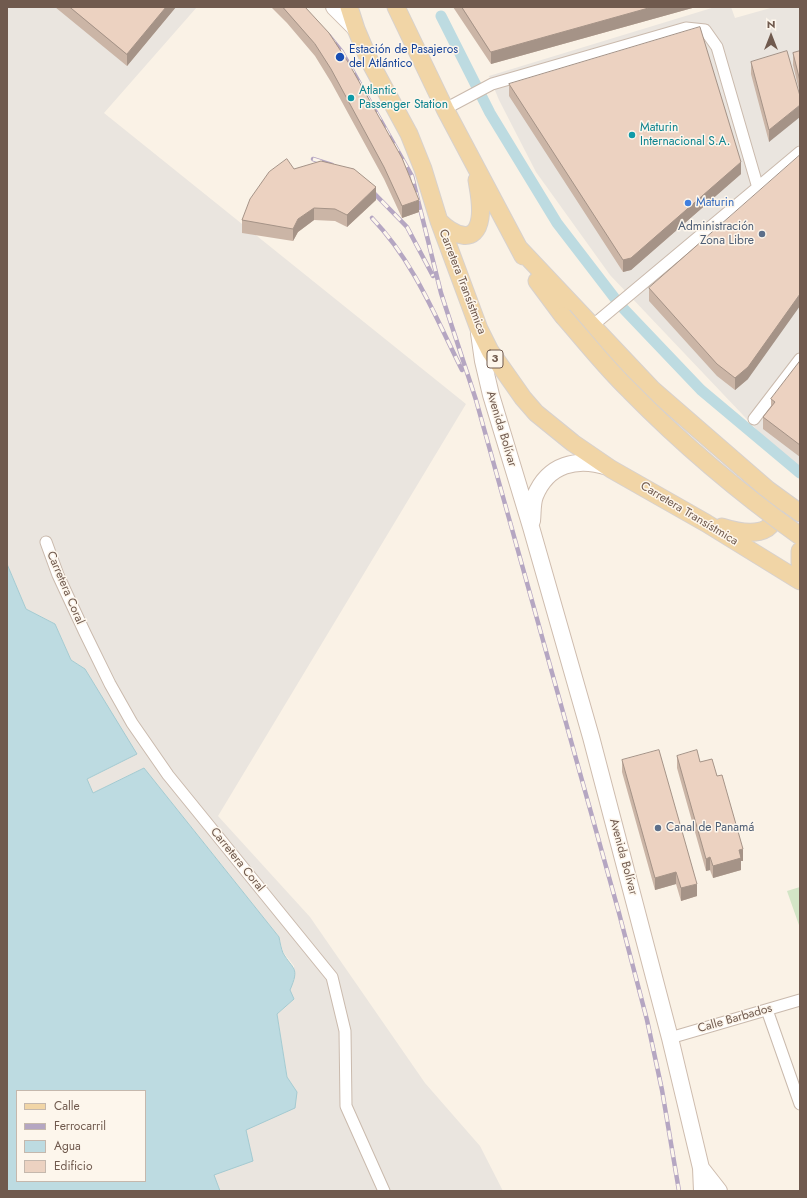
<!DOCTYPE html>
<html>
<head>
<meta charset="utf-8">
<style>
	body { margin:0 }
	#map { position:relative; width:807px; height:1198px; overflow:hidden; background:#faf2e6; font-family:Jost,sans-serif }
	canvas { display:block }
	.frame { position:absolute; inset:0; border:8px solid #705a4e; pointer-events:none }
	.legend { position:absolute; left:16px; top:1090px; width:130px; height:92px; box-sizing:border-box; background:#fdf6ec; border:1px solid #c5b8ad; margin:0; padding:5px 7px; list-style:none; font-size:12px; color:#705a4e }
	.legend li { display:flex; align-items:center; gap:8px; height:20px }
	.legend b { width:20px; border:1px solid #c5b8ad }
	.north { position:absolute; left:751px; top:16px; width:40px; height:40px; -webkit-text-stroke:3px #fdf6ec; paint-order:stroke; rotate:0deg; font-size:11px; font-weight:700; line-height:16px; text-align:center; color:#705a4e }
	.north::after { content:''; display:block; margin:auto; width:14px; height:18px; background:#705a4e; clip-path:polygon(50% 0,100% 100%,50% 72%,0 100%) }
</style>
</head>
<body>
<div id="map">
<canvas width="807" height="1198"></canvas>
<div class="frame"></div>
<ul class="legend">
<li><b style="height:5px;background:#f1d5a6"></b>Calle</li>
<li><b style="height:5px;background:#b5a6c2"></b>Ferrocarril</li>
<li><b style="height:11px;background:#bddbe1"></b>Agua</li>
<li><b style="height:11px;background:#ecd2c1"></b>Edificio</li>
</ul>
<div class="north">N</div>
</div>
<script>
const context = document.querySelector('canvas').getContext('2d');
context.lineJoin = 'round';
function fillPath(path, color) { context.fillStyle = color; context.fill(path, 'evenodd'); }
function trace(path, color, width, dash) { context.strokeStyle = color; context.lineWidth = width; context.lineCap = dash ? 'butt' : 'round'; context.setLineDash(dash || []); context.stroke(path); }
function write(font, color, halo, rows, align = 'center') {
  context.font = font + ' Jost,sans-serif'; context.lineWidth = 3; context.setLineDash([]); context.textBaseline = 'middle'; context.strokeStyle = halo; context.fillStyle = color; for (const [text, x, y, turn = 0] of rows) {
    context.save(); context.translate(x, y); context.rotate((+turn || 0) * Math.PI / 180); context.textAlign = isNaN(turn) ? turn : align; if (halo) context.strokeText(text, 0, 0); context.fillText(text, 0, 0); context.restore();
  }
}
fillPath(new Path2D(`
	M7,7H197L104,113L466,404L218,816L310,917L425,1083L480,1146L503,1191H220L213,1175L246,1130L297,1092L287,1077L277,1014L294,999L289,990L294,979V966L283,952L279,937L144,768L93,793L87,779L136,754L85,669L71,660L55,624L26,609L7,564Z
	M715,7H731L735,18L774,7H800V469L779,453L610,275L536,172L499,100L489,76Z`), '#eae5df');
fillPath(new Path2D(`
	M800,887V928L787,891Z`), '#d3e5c6');
const water = new Path2D(`
	M7,564L26,609L55,624L71,660L85,669L137,754L87,779L93,793L144,768L279,937C280,942 281,948 283,953C293,970 300,967 290,990L294,999L277,1014L287,1077L297,1092L295,1108L246,1130L253,1161L214,1175L220,1191H7ZM17,1091H145V1181H17Z`);
fillPath(water, '#bddbe1');
trace(water, '#a4cad1', 1);
trace(new Path2D(`
	M441,16L490,113L557,223L620,305L701,390L800,473`), '#bddbe1', 11);
const street = new Path2D(`
	M445,109L492,84L686,28L705,30L717,47L758,188
	M592,326L800,152
	M754,419L800,359
	M46,542L58,575L85,633L110,684L132,723L168,775L332,977L345,1031L346,1106L384,1191
	M767,1010L800,1104
	M670,1038L800,1000`);
const secondary = new Path2D(`
	M334,7L356,29
	M479,333L483,361L491,395L531,527L591,737L670,1038L701,1168L702,1191
	M532,521C533,513 532,504 535,496C548,464 577,457 608,467
	M701,1168L719,1191`);
const primary = new Path2D(`
	M349,7L356,29L370,62L409,134L423,169L439,221L479,329L490,351L523,398L536,413L573,443L611,469L706,523L800,581
	M396,7L445,109L523,256
	M439,221C453,235 476,246 480,218C482,205 479,193 477,180
	M518,247L653,390L767,489L800,513
	M537,281L563,316
	M722,527C744,534 783,540 772,502
	M800,551V563`);
trace(street, '#cabaad', 13);
trace(secondary, '#cebcae', 18);
trace(primary, '#d7d1cd', 19);
trace(street, '#fff', 11);
trace(secondary, '#fff', 16);
trace(primary, '#f1d5a6', 17);
const rail = new Path2D(`
	M329,36L342,52L412,176L441,293L476,400L619,913L647,1020L662,1090L679,1191
	M313,159L332,165
	M369,188L407,227L433,276
	M372,218C414,262 435,316 462,370`);
trace(rail, '#b5a6c2', 4.5);
trace(rail, '#fdf6ec', 3, [9]);
const primaryBridge = new Path2D(`
	M563,316C585,341 606,368 630,391C682,444 740,493 800,536`);
trace(primaryBridge, '#d7d1cd', 19, []);
trace(primaryBridge, '#f1d5a6', 17);
fillPath(new Path2D(`
	M55,7H176L127,66Z
	M271,7H305L419,212L402,218L384,179L331,82L315,56L287,23Z
	M453,7H696L491,64Z
	M800,51V94L793,65V53Z
	M751,62L800,96L769,142L751,74Z
	M509,84L741,174L631,270L623,272L509,96Z
	M294,169L376,200L347,227L335,221L314,220L298,232L293,241L242,233V220Z
	M649,288L748,379L735,390L717,376L649,301Z
	M800,361V457L763,429V417L771,407V399Z
	M677,756L700,762L717,776L743,861H741V870L713,878L710,870L706,871L677,768Z
	M622,760L697,896L681,901L676,884L655,890L622,772Z`), '#cbb5a6');
fillPath(new Path2D(`
	M166,7H176L127,66V54Z
	M652,7H696L491,64V52Z
	M800,105V117L769,142V130Z
	M741,162V174L631,270L623,272V260Z
	M376,187V200L347,227V215Z
	M419,200V212L402,218V206Z
	M314,208V220L298,232L293,241V229L298,219Z
	M800,294V306L748,379L735,390V378Z
	M743,849V861H741V870L713,878V866L739,850Z
	M710,857V870L706,871V859Z
	M676,872V884L655,890V878Z
	M697,884V896L681,901V888Z`), '#a59387');
const building = new Path2D(`
	M70,7H166L127,54Z
	M283,7H305L329,33L348,62L402,158L419,200L402,206L384,167L331,69L315,44Z
	M462,7H652L491,52Z
	M700,27L741,162L631,258L623,260L509,84Z
	M787,51L800,96V105L769,130L751,62Z
	M800,51V81L793,53Z
	M800,155V294L748,367L735,378L717,364L649,288Z
	M287,159L294,169L321,161L354,169L376,187L347,215L335,209L314,208L298,219L293,229L242,220L250,199L269,172Z
	M800,361V445L763,417L775,402L771,399Z
	M659,750L697,884L681,888L676,872L655,878L622,760Z
	M697,750L700,762L712,759L717,776L722,775L743,849L739,850L741,858L713,866L710,857L706,859L677,756Z`);
fillPath(building, '#ecd2c1');
trace(building, '#a59387', 1);
for (const [x, y, r, color] of [
	[340,57,5,"#1a4fb4"],
	[351,98,4,"#0f9aa8"],
	[632,135,4,"#0f9aa8"],
	[688,203,4,"#3f7fe0"],
	[762,234,4,"#5c6f8a"],
	[658,828,4,"#5c6f8a"]
]) { const dot = new Path2D(); dot.arc(x, y, r, 0, 2 * Math.PI); context.fillStyle = color; context.fill(dot); trace(dot, '#fdf6ec', 1.5); }
for (const [x, y, w] of [
	[495,359,16]
]) { const box = new Path2D(); box.roundRect(x - w / 2, y - 9, w, 18, 3); context.fillStyle = '#fdf6ec'; context.fill(box); trace(box, '#705a4e', 1); }
write('bold 11px', '#705a4e', null, [
	["3",495,359]
]);
write('12px', '#164399', '#fdf6ec', [
	["Estación de Pasajeros",349,50],
	["del Atlántico",349,64]
], 'left');
write('12px', '#0d838f', '#fdf6ec', [
	["Atlantic",359,91],
	["Passenger Station",359,105],
	["Maturin",640,128],
	["Internacional S.A.",640,142]
], 'left');
write('12px', '#366cbe', '#fdf6ec', [
	["Maturin",696,203]
], 'left');
write('12px', '#4e5e75', '#fdf6ec', [
	["Administración",754,227],
	["Zona Libre",754,241],
	["Canal de Panamá",666,828,"left"]
], 'right');
write('12px', '#705a4e', '#fdf6ec', [
	["Carretera Transístmica",462,282,69],
	["Avenida Bolívar",501,429,73],
	["Carretera Transístmica",689,514,31],
	["Carretera Coral",65,588,67],
	["Avenida Bolívar",623,857,75],
	["Carretera Coral",237,860,51],
	["Calle Barbados",735,1019,-16]
]);
</script>
</body>
</html>
